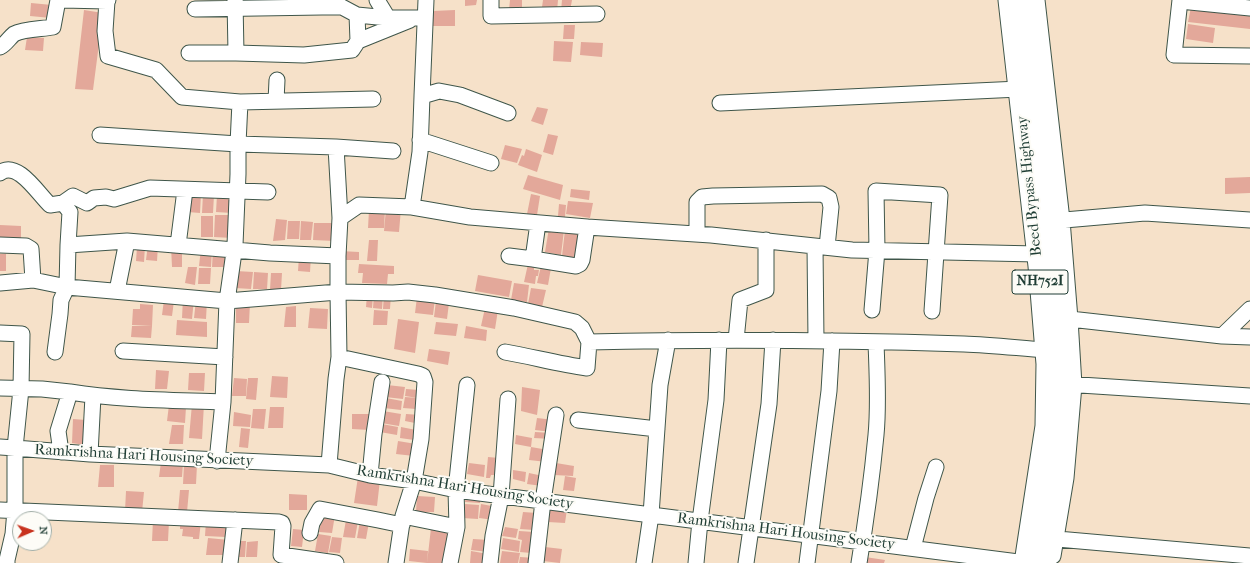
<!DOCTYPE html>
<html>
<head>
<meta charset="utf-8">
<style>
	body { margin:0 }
	#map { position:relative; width:1250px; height:563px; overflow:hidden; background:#f6e1c9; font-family:"IM FELL French Canon",serif }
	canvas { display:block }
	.north { position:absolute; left:12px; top:511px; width:40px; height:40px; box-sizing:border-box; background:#fdfcf7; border:1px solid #a4b0a9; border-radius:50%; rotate:88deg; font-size:11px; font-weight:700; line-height:16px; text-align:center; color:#1f3d34 }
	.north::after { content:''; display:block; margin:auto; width:14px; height:18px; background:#c8321e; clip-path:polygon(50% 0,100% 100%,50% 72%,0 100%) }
</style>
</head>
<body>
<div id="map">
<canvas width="1250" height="563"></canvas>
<div class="north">N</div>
</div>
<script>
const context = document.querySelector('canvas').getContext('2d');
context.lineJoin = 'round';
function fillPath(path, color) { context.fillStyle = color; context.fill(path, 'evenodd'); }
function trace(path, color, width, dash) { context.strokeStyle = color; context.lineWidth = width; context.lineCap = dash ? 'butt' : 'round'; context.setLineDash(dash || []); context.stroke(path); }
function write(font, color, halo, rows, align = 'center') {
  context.font = font + ' "IM FELL French Canon",serif'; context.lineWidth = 4; context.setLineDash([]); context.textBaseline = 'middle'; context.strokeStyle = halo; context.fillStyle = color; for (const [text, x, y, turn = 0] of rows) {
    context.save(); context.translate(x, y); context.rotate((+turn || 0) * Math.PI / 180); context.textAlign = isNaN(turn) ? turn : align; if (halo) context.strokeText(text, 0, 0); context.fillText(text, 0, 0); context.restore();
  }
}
fillPath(new Path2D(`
	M465,0H477L476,5L465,6Z
	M510,0H522V10H509Z
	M543,0H558L557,11H548L549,7H542Z
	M562,0H572L570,11H561Z
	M31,3L52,5L51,18L30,16Z
	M1191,7L1250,14V29L1188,22Z
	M84,10L103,13L93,90L75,89Z
	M455,10V26H432L433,11Z
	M1188,24L1215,28L1213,43L1186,39Z
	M564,25H575L574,39H563Z
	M27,37L44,38L43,51L25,50Z
	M554,41L573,42L571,62L553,61Z
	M581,42L603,43L602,57L580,55Z
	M537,107L548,109L543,125L531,121Z
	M548,134L558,136L553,155L543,152Z
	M505,145L522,149L517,163L501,159Z
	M526,149L542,155L537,172L518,165L522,155L524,156Z
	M528,175L563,185L560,200L523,189Z
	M1250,177V193L1225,194V178Z
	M571,189L590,191L589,200L570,197Z
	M189,194H201L200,213L188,212Z
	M203,194L214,195L213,213H202Z
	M531,194L540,196L537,215L527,214Z
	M217,195L232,196V213L216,212Z
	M568,201L593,203L590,218L566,214Z
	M559,204L566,205L565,217L558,216Z
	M386,209H401L399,232L384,231Z
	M369,210H385L384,228H368Z
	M215,215H233L232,238L214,237Z
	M201,216H213V237H201Z
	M276,219L287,220L285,240L273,241Z
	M288,221H300L299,239H287Z
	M301,221L313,222L311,240H300Z
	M314,223H338L335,241L313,240Z
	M0,225L21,226V242H0Z
	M549,228L564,230L561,255L545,252Z
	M565,230L582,232L579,258L562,256Z
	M369,240H378L377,261H367Z
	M148,244L158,245L157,261L146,260Z
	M145,246L144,262L136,261L137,247Z
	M171,246L182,247V267H172Z
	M201,248L212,249L211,267L199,266Z
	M213,249L228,250L226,267H212Z
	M340,251L359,252V260H340Z
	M0,254H6V271H0Z
	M299,256H311L310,272L298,271Z
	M359,264L394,266V274H388L387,284L362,283L363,273H358Z
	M528,264H534V270H539L538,276H536L535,284L524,282Z
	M541,266L551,268L548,285L537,283Z
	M188,267H197L195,285L185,283Z
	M199,268H211L210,284H198Z
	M236,271L253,272L251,289L235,288Z
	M254,272L268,273L267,289H253Z
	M271,273H282L281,290H270Z
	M478,275L512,281L509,297L475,291Z
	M514,283L529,285L527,302L511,300Z
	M531,288L546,290L542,307L528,304Z
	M367,294L373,295L372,308L366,307Z
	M374,294H383L382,309L373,308Z
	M384,294H391L390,309H383Z
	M417,297L435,299L433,315L415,313Z
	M183,298L194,299L192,319L182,318Z
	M164,300L174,301L172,316L162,315Z
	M196,300L207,301L206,319L194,318Z
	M436,301L449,303L447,319L434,317Z
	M236,302L250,303L249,323H236Z
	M140,304L153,305L152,326L132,325L133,309H140Z
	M296,306V327H284L286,307Z
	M310,308L328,309L327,329L308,328Z
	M485,308L498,310L495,329L481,326Z
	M374,310L388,311L387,325H373Z
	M398,319L419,322L415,353L394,349Z
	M177,320L207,322V337L176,335Z
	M436,322L458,324L456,336L434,334Z
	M132,326H152L151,338L131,337Z
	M466,326L487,330L486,341L464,338Z
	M429,349L450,352L448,365L427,361Z
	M156,370L169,371L167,389H155Z
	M189,373H205L204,391L188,390Z
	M272,376L288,377L287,398L270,397Z
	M234,378L247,379L246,396H232Z
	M248,378H258L256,400L246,399Z
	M387,385L405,387L403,399L385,397Z
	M522,387L540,390L537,415L521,411Z
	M406,389L419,390L418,398L405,396Z
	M405,397L418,398L416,409L403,408Z
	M386,398L402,401L401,410L384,408Z
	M192,404H204L202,439L189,438Z
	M169,405L186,407L185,423L167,421Z
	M270,407H284L283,428H268Z
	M253,409H266L264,429L251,428Z
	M383,411L401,414L399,426L381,423Z
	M234,412L251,415L250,427L233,426Z
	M352,414H370V430L352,429Z
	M406,414L421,415L415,423L405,421Z
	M537,418L554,420L552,432L535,430Z
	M73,419L86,420L85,445L72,443Z
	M382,424L398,427L397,435L380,432Z
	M172,425H184L183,444H169Z
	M401,427L416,430L414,440L400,438Z
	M241,428L250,429L248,448L239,447Z
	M535,432L552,433L551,439L534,438Z
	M516,435L532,438L531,447L515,444Z
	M398,441L416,444L414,456L396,454Z
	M531,447L548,450L547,462L529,460Z
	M488,457L499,458L498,475H491L490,478H486Z
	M161,462L183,463L182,477H159Z
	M469,463L485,465L484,477L467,474Z
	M556,463L574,466L573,476L554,475Z
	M184,464L197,465L196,484H183Z
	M100,465H114V487H98Z
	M513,470L526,472L525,482L513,479Z
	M529,473L543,476L542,486L527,484Z
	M565,476L576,478L574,491L563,490Z
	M358,477L380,480L377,506L354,503Z
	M180,490H189L187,512H178Z
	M126,491L144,492L142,512L125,511Z
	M466,492L481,494L480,503L465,502Z
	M289,494L307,495V510H289Z
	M417,496L435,497L434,512H416Z
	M465,504L479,505L478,519L462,518Z
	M481,504L497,507L494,520L479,518Z
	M549,507L567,509L565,523L548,522Z
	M523,512L537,513L534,530L520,529Z
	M322,513L335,515L332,533L319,532Z
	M153,520L169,521L168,541H152Z
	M346,520L358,521L355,538L343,537Z
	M180,521H201L199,539H193V537L182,536L183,529H180Z
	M206,521H227L226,537L205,536Z
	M360,521L369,522L366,539L357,538Z
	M505,527L518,529L516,538L502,536Z
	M431,528L450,531L445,563H427Z
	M293,529L304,530L302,547L291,546Z
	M519,531L534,532L531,553L520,552L522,540L518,539Z
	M318,534L331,536L328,553L315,551Z
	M332,537L342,538L340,553L329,552Z
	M208,538L229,540L227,555H206Z
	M503,538L520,541L519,552L501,549Z
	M473,539L489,540L488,552L471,550Z
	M234,541H246L245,557H233Z
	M258,541L257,557H246L247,542Z
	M545,547L562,549L560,563L543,561Z
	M410,549L428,551L427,563L409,561Z
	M471,551L488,554L487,563H470Z
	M502,551L520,553L518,563H500Z
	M520,557L535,558L534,563H519Z
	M865,557L885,560L884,563H864Z`), '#e3a89a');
const minor = new Path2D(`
	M62,0L107,1L108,0
	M377,0L388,18
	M426,0L422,96L439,91L460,95L508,113
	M491,0V16L597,14
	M1037,0L1062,220L1070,319L1074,385L1066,478L1053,556
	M1180,0L1174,55L1250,56
	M107,1L105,31L108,56L156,70L182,97L240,102
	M1180,1L1250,8
	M195,9L322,7H342L357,15L358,41L352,50L304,55L236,53L235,0
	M357,15L388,18H425
	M358,41L410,20
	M0,47C6,44 9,38 14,34C23,29 42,29 53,27L58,0
	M189,53H236
	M276,101L277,80
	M720,103L1019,89
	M100,135L238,144L240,102L373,99
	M420,140L491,163
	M0,173C17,159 39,195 50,205L63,203L70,212L68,245
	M63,203L73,196L87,203L94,198L106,197L114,199L150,188L268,192
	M412,207L420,152L422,96
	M340,218L359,205L412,207L470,217L587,227L711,235L852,250L1037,254
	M1053,221L1145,213L1250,220
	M697,234V202L702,197L713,196L822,194L829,198L831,207L827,247
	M0,245L26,246L31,249L33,280L67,287L68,245L127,241L270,253L338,256
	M178,245L185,190
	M815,246L816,341
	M509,256L533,259L576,266L580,264L582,260L587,227
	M533,259L538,223
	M0,283L33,280
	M117,291L127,241
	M872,310L877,250L876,191L940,195L932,311
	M1061,318L1222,336L1250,309
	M0,333L22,334L21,389L15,448L90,454L329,465L370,475L414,481L456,490L1026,563
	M1222,336L1250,337
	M736,340L740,300L766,290V240
	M123,351L225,357
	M55,352L60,314L61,300L67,287L227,301L338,292V256L340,218L336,147
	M505,352C533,357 559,364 587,368L589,342C714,339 839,340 964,344C991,345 1018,348 1046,350
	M339,357L418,374L423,376L425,382L421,439L414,481L403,516L396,563
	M1065,384L1250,396
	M0,388L42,389L70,392
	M578,420L657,429
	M0,447L15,448V510L13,534L7,560V563
	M61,452L58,431L70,392C120,400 172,400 223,402
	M90,454L93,396
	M217,461L223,402L227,301L235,245L238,174V144L336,147L393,151
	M329,465L336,379L339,357L338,292L393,293L408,292L435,295L514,308L575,322L582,328L589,342
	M370,475L374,434L382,382
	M0,510L279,522L282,523L283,526L281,555L336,563
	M403,516L457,527
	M310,533L312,523L320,509L378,520L402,525
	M1046,538L1250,556
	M913,548L926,498L936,467
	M230,563L235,520
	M450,563L457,527L456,490L467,385
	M490,563L493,536L501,496L508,399
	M536,563L543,501L556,415
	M644,563L651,515L660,385L668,340
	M696,563L700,521L716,400L719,340
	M746,563L769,404L773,340
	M807,563L829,391L832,341
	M859,563C866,521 872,477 876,435C879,404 877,373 876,342`);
const highway = new Path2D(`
	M1009,0L1039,266L1047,364L1046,426L1025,563
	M1026,0L1050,221L1063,367L1055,472L1041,563`);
trace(minor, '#3f564a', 17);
trace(highway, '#3f564a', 23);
trace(minor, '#fff', 15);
trace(highway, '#fff', 21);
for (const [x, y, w] of [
	[1040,282,56]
]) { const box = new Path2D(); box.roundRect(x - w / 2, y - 12, w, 24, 3); context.fillStyle = '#fdfcf7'; context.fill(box); trace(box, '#1f3d34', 1); }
write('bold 14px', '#1f3d34', null, [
	["NH752I",1040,282]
]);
write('15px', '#1f3d34', '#fdfcf7', [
	["Beed Bypass Highway",1030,186,-96],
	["Ramkrishna Hari Housing Society",144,456,3],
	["Ramkrishna Hari Housing Society",465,488,9],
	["Ramkrishna Hari Housing Society",786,532,7]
]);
</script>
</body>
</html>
